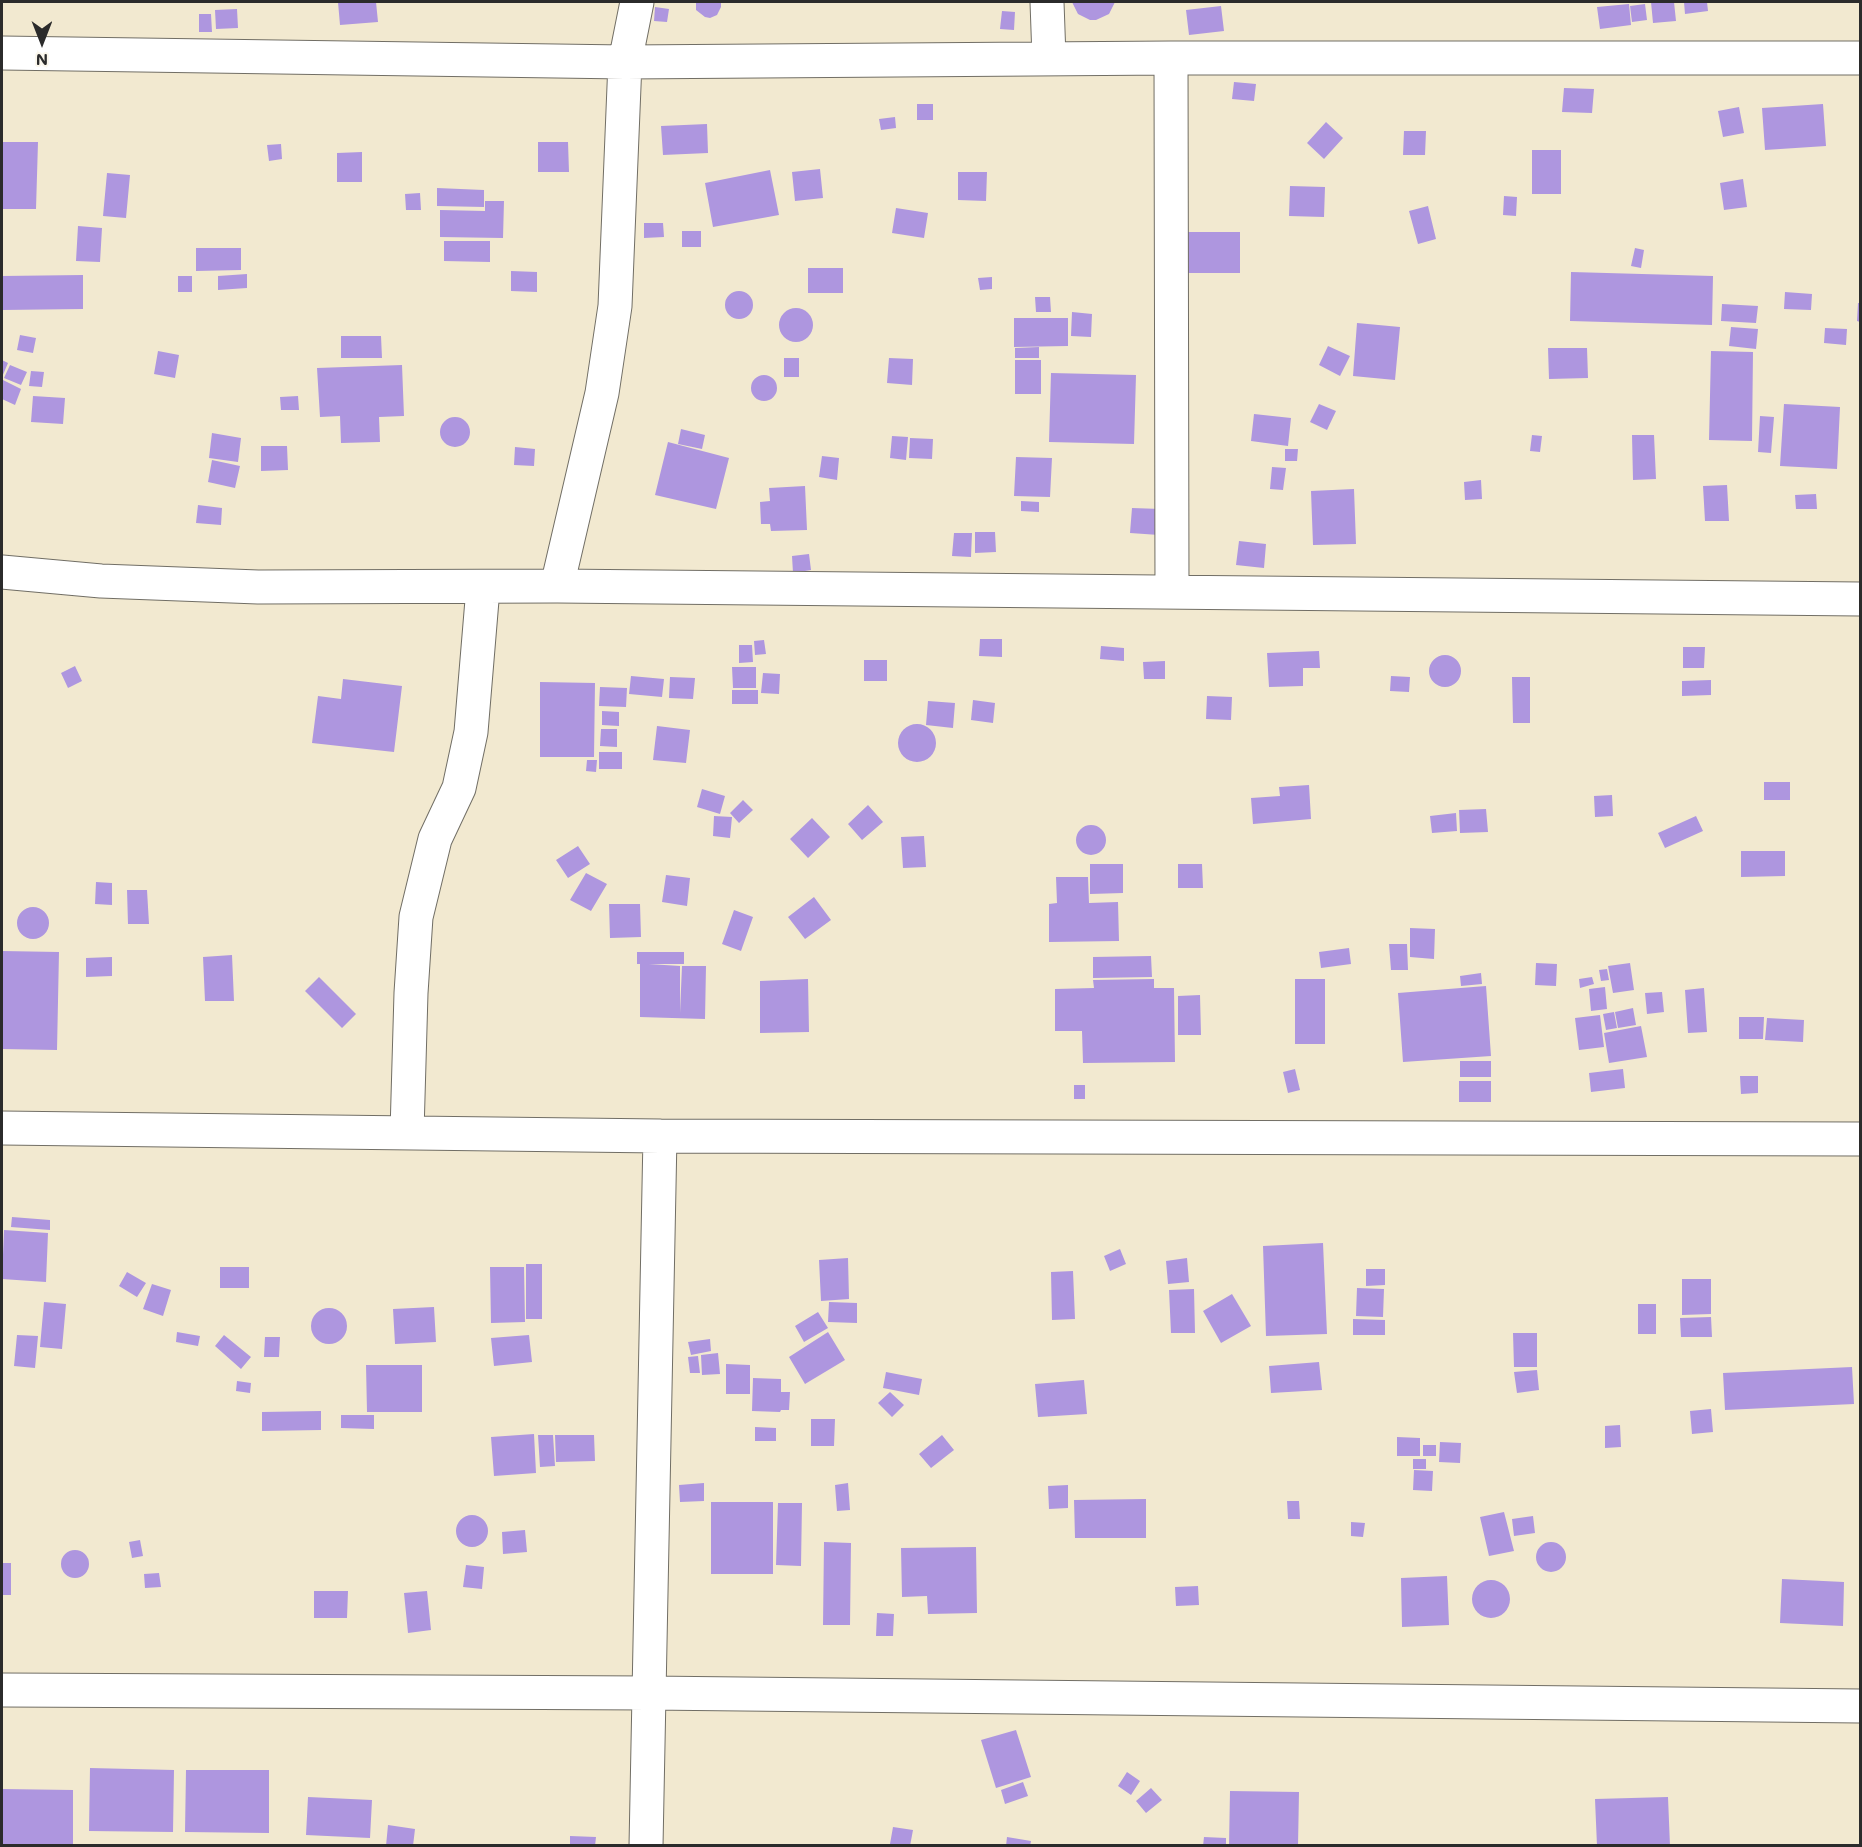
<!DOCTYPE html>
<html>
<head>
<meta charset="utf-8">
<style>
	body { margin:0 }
	#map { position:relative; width:1862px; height:1847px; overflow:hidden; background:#f2e9d0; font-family:Mali,sans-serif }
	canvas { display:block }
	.frame { position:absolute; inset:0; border:3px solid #2b2b2b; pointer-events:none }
	.north { position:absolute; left:12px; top:12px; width:60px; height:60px; -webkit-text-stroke:4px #fbf7ec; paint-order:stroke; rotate:180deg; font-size:16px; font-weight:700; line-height:24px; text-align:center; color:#2b2b2b }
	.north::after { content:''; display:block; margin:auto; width:21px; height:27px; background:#2b2b2b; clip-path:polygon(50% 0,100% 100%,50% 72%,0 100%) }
</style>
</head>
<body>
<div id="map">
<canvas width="1862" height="1847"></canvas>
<div class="frame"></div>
<div class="north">N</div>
</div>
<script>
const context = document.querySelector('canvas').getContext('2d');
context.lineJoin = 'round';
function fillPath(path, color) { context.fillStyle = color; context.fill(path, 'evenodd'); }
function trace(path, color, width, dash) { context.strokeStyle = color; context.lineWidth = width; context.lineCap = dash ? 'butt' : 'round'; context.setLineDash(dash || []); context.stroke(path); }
fillPath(new Path2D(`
	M338,2H376L378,22L340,25Z
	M696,2H721V7L717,15L710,18L705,17L696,10Z
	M1072,2H1115L1109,14L1096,20H1090L1078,14Z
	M1651,2H1674L1676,21L1653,23Z
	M1684,2H1707L1708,11L1685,14Z
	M1629,4L1631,25L1600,29L1597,7Z
	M1645,4L1647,20L1632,22L1630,6Z
	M1221,6L1224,31L1189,35L1186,10Z
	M655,7L669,9L667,22L654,21Z
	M237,9L238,28L216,29L215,10Z
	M1002,11L1015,12L1014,30L1000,29Z
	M199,14H211L212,32H199Z
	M1234,82L1256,84L1254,101L1232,99Z
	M1564,88L1594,89L1592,113L1562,112Z
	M917,104H933V120H917Z
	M1823,104L1826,146L1765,150L1762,108Z
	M1739,107L1744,133L1723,137L1718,111Z
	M895,117L896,128L881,130L879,119Z
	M1326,122L1343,138L1324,159L1307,143Z
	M707,124L708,153L663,155L661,126Z
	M1404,131H1426L1425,155H1403Z
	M2,142H38L36,209H2Z
	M538,142H568L569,172H538Z
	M281,144L282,159L269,161L267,145Z
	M1532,150H1561V194H1532Z
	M362,152V182H337V153Z
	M820,169L823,198L795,201L792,172Z
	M770,170L779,215L713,227L705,183Z
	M958,172H987L986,201L958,200Z
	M107,173L130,175L126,218L103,216Z
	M1743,179L1747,207L1724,210L1720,183Z
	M1290,186L1325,187L1324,217L1289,216Z
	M437,188L484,190V207L437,206Z
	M420,193L421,210H406L405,194Z
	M1504,196L1517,197L1516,216L1503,215Z
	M485,201H504L503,238L440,237V210L485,211Z
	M1428,206L1436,239L1418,244L1409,211Z
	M896,208L928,213L924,238L892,233Z
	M644,223H663L664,237L644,238Z
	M78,226L102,228L100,262L76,261Z
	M682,231H701V247H682Z
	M1185,232H1240V273H1185Z
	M444,241H490V262L444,261Z
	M196,248H241V270L196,271Z
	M1635,248L1644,250L1641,268L1631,266Z
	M808,268H843V293H808Z
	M511,271L537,272V292L511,291Z
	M1571,272L1713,276L1712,325L1570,321Z
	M247,274V288L218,290V276Z
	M83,275V309L2,310V276Z
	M178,276H192V292H178Z
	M992,277V289L980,290L978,278Z
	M725 305a14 14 0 1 1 28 0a14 14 0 1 1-28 0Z
	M1785,292L1812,294L1811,310L1784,309Z
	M1035,297H1050L1051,312H1036Z
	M1858,303H1860V322L1857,321Z
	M1722,304L1758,306L1756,323L1721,321Z
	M779 325a17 17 0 1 1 34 0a17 17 0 1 1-34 0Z
	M1072,312L1092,314L1091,337L1071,336Z
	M1014,318H1068V346L1014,347Z
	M1357,323L1400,327L1395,380L1353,376Z
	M1731,327L1758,329L1756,349L1729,346Z
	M1825,328L1847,329L1846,345L1824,343Z
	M20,335L36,338L33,353L17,350Z
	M341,336H381L382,358H341Z
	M1328,346L1350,356L1340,376L1319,365Z
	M1039,347V358H1015V348Z
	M1548,348H1587L1588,378L1549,379Z
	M158,351L179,355L175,378L154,374Z
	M1711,351L1753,352L1752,441L1709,440Z
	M784,358H799V377H784Z
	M889,358L913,359L912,385L887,383Z
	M2,360L8,363L2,377Z
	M1015,360H1041V394H1015Z
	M10,365L27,372L21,385L4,378Z
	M402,365L404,416L379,417L380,442L341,443L340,416L320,417L317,368Z
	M31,371L44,372L42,387L29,386Z
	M1051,373L1136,375L1134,444L1049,442Z
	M751 388a13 13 0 1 1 26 0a13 13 0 1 1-26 0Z
	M3,380L21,389L15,405L2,399Z
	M33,396L65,398L63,424L31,422Z
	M298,396L299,410H281L280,397Z
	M1319,404L1336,411L1327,430L1310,422Z
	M1784,404L1840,407L1837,469L1780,466Z
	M1254,414L1291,418L1288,446L1251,441Z
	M1760,416L1774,417L1771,453L1758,452Z
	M440 432a15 15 0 1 1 30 0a15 15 0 1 1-30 0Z
	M681,429L705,435L702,449L678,444Z
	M212,433L241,438L238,462L209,458Z
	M1532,435L1542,436L1540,452L1530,451Z
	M1632,435H1654L1656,479L1633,480Z
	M892,436L908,437L906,460L890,458Z
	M910,438L933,439L932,459L909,458Z
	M668,442L729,458L716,509L655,495Z
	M261,446H287L288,470L261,471Z
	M515,447L535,449L534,466L514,465Z
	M1285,449H1298L1297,461H1285Z
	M822,456L839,458L837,480L819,477Z
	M1016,457L1052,458L1050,497L1014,496Z
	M212,460L240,466L235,488L208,482Z
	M1272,467L1286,468L1283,490L1270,489Z
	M1481,480L1482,499L1465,500L1464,482Z
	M1727,485L1729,521H1705L1703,486Z
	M805,486L807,530L771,531L770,524H761L760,502L770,501L769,488Z
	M1354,489L1356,544L1313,545L1311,491Z
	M1816,494L1817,509H1796L1795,495Z
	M1021,501L1039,502V512L1021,511Z
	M198,505L222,508L221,525L196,523Z
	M1132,508L1161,509L1159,535L1130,533Z
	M975,532H995L996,552L975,553Z
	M954,533H972L971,557L952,556Z
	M1239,541L1266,544L1264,568L1236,565Z
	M809,554L811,570L793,573L792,556Z
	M980,639H1002V657L979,656Z
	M764,640L766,654L755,655L754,641Z
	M739,645H752L753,662L739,663Z
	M1101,646L1124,648V661L1100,659Z
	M1683,647H1705L1704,668H1683Z
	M1319,651L1320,668H1303V686L1269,687L1267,653Z
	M1429 671a16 16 0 1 1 32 0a16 16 0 1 1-32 0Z
	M864,660H887V681H864Z
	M1165,661V679H1144L1143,662Z
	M75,666L82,681L68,688L61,673Z
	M732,667H756V688H733Z
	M763,673L780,674L779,694L761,693Z
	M631,676L664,679L662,697L629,694Z
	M1391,676L1410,677L1409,692L1390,691Z
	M670,677L695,678L693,699L669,698Z
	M1512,677H1530V723H1513Z
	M343,679L402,686L394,752L312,743L318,696L341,699Z
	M1711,680V695L1682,696V681Z
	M540,682L595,683L594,757H540Z
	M600,687L627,688L626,707L599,706Z
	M732,690H758V704H732Z
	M1207,696L1232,697L1231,720L1206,719Z
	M973,700L995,703L993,723L971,720Z
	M928,701L955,703L953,728L926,725Z
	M602,711L619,712V726L602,725Z
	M898 743a19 19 0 1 1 38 0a19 19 0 1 1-38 0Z
	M657,726L690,730L686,763L653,760Z
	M601,729H617V747L600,746Z
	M599,752H622V769H599Z
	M587,760H597L596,772L586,771Z
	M1764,782H1790V800H1764Z
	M1309,785L1311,819L1253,824L1251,798L1280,796L1279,787Z
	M702,789L725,796L720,814L697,807Z
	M1612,795L1613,816L1595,817L1594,796Z
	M743,800L753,810L739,823L730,813Z
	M868,805L883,822L862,840L848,824Z
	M1486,809L1488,832L1460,833L1459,810Z
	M1456,813L1457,831L1432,833L1430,816Z
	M714,816L732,817L730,838L713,836Z
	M1696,816L1703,831L1665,848L1658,833Z
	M812,818L830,837L808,858L790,839Z
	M1076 840a15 15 0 1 1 30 0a15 15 0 1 1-30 0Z
	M924,836L926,867L903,868L901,837Z
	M578,846L590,864L568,878L556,860Z
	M1741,851H1785V876L1741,877Z
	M1090,864H1123V893L1090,894Z
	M1178,864H1202L1203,888H1178Z
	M586,873L607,884L591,911L570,900Z
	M666,875L690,878L687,906L662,902Z
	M1056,877H1088L1089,903L1118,902L1119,941L1049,942V904L1057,903Z
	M96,882L112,883V905L95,904Z
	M127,890H147L149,924H128Z
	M814,897L831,920L805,939L788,917Z
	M609,904H640L641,937L610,938Z
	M17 923a16 16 0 1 1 32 0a16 16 0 1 1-32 0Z
	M734,910L753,917L741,951L722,944Z
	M1410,928L1435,929L1434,959L1410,957Z
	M1389,944H1407L1408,970H1391Z
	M1349,948L1351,964L1321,968L1319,952Z
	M2,951L59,952L57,1050L2,1049Z
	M637,952H684V964H649L680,966V1013L682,966H706L705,1019L640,1017V964H637Z
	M232,955L234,1001H205L203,957Z
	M1151,956L1152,977L1093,978V957Z
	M112,957V976L86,977V958Z
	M1536,963L1557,964L1556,986L1535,985Z
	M1630,963L1634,990L1613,993L1608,966Z
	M1607,969L1609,980L1601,981L1599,970Z
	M1481,973L1482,984L1461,986L1460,976Z
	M319,977L356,1014L342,1028L305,991Z
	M1592,977L1594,984L1580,988L1579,979Z
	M808,979L809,1032L760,1033V981Z
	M1154,979V988H1174L1175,1062L1083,1063L1082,1031H1055V989L1094,988L1093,980Z
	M1295,979H1325V1044H1295Z
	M1486,986L1491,1056L1403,1062L1398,993Z
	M1605,987L1607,1009L1591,1011L1589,989Z
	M1704,988L1707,1032L1688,1033L1685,990Z
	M1662,992L1664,1012L1647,1014L1645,993Z
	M1200,995L1201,1035H1178V996Z
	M1633,1008L1636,1025L1618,1028L1615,1012Z
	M1614,1012L1617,1028L1606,1030L1603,1014Z
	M1600,1015L1604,1047L1579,1050L1575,1018Z
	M1739,1017H1764L1763,1039H1739Z
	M1767,1018L1804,1020L1803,1042L1765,1040Z
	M1641,1026L1647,1057L1609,1063L1604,1033Z
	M1460,1061H1491V1077H1460Z
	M1295,1069L1300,1090L1288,1093L1283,1072Z
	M1623,1069L1625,1088L1591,1092L1589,1073Z
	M1740,1076H1758V1093L1741,1094Z
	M1459,1081H1491V1102H1459Z
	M1074,1085H1085V1099H1074Z
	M12,1217L50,1220V1230L11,1227Z
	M4,1230L48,1233L46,1282L2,1279Z
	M1323,1243L1327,1334L1266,1336L1263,1246Z
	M1120,1249L1126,1264L1110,1271L1104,1256Z
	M848,1258L849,1299L821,1301L819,1260Z
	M1187,1258L1189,1282L1168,1284L1166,1261Z
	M526,1264H542V1319H526Z
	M220,1267H249V1288H220Z
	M490,1267H524L525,1322L491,1323Z
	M1366,1269H1385V1285L1366,1286Z
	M1073,1271L1075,1319L1052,1320L1051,1272Z
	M127,1272L146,1283L137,1297L119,1286Z
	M1682,1279H1711V1314L1682,1315Z
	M152,1284L171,1290L163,1316L143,1309Z
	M1357,1288L1384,1289L1383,1317L1356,1316Z
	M1194,1289L1195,1333H1171L1169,1290Z
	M1232,1294L1251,1326L1221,1343L1203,1311Z
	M44,1302L66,1304L62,1349L40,1347Z
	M829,1302L857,1303V1323L828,1322Z
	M1638,1304H1656V1334H1638Z
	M434,1307L436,1342L395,1344L393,1309Z
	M311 1326a18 18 0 1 1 36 0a18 18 0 1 1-36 0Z
	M818,1312L828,1328L804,1342L795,1326Z
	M1711,1317L1712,1337H1681L1680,1318Z
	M1353,1319L1385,1320V1335H1353Z
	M177,1332L200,1336L198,1346L176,1342Z
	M828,1332L845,1360L805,1384L789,1357Z
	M1513,1333H1537V1367H1514Z
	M17,1335L38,1336L35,1368L14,1366Z
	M224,1335L251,1357L241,1369L215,1346Z
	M529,1335L532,1362L494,1366L491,1338Z
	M265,1337H280L279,1357H264Z
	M710,1339L711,1351L691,1355L688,1342Z
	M718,1353L720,1374L702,1375L701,1355Z
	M698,1356L700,1373H690L688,1357Z
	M1319,1362L1322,1390L1271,1393L1269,1366Z
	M726,1364L750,1365V1394H726Z
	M366,1365H422V1412H367Z
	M1852,1367L1854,1404L1725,1410L1723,1373Z
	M1537,1370L1539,1390L1517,1393L1514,1372Z
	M886,1372L922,1379L919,1395L883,1388Z
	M753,1378L781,1379V1392H790L789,1410H781L780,1412L752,1411Z
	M1084,1380L1087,1414L1038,1417L1035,1384Z
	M237,1381L251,1383L250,1393L236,1391Z
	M890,1392L904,1405L892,1417L878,1403Z
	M1711,1409L1713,1432L1692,1434L1690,1411Z
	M321,1411V1430L262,1431V1412Z
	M341,1415H374V1429L341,1428Z
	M811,1419H835L834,1446H811Z
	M1620,1425L1621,1447L1605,1448V1426Z
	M755,1427L776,1428V1441H755Z
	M534,1434L536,1473L494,1476L491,1437Z
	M538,1435H553L555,1466L540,1467Z
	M555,1435H594L595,1461L556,1462Z
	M942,1435L954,1450L931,1468L919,1454Z
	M1397,1437L1420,1438V1456H1397Z
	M1440,1442L1461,1443L1460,1463L1439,1462Z
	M1423,1445H1436V1456H1423Z
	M1413,1459H1426V1469H1413Z
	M1414,1470L1433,1471L1432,1491L1413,1490Z
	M704,1483V1501L680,1502L679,1485Z
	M848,1483L850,1510L837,1511L835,1485Z
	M1068,1485V1508L1049,1509L1048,1486Z
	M1146,1499V1538H1075L1074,1500Z
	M1287,1501H1299L1300,1519H1288Z
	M711,1502H773V1574H711Z
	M778,1503H802L801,1566L776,1565Z
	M1504,1512L1514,1551L1489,1556L1480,1517Z
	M456 1531a16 16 0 1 1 32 0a16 16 0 1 1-32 0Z
	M1533,1516L1535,1533L1514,1536L1512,1519Z
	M1351,1522L1365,1523L1363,1537L1351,1536Z
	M525,1530L527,1552L503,1554L502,1532Z
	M140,1540L143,1556L132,1558L129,1542Z
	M824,1542L851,1543L850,1625H823Z
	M1536 1557a15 15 0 1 1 30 0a15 15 0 1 1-30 0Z
	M976,1547L977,1613L928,1614L927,1596L902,1597L901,1548Z
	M61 1564a14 14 0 1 1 28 0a14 14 0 1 1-28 0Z
	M2,1563H11V1595H2Z
	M466,1565L484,1567L482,1589L463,1587Z
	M159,1573L161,1587L145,1588L144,1574Z
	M1447,1576L1449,1625L1402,1627L1401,1578Z
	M1782,1579L1844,1582L1843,1626L1780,1623Z
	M1472 1599a19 19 0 1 1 38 0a19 19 0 1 1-38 0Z
	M1198,1586L1199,1605L1176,1606L1175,1587Z
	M314,1591H348L347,1618H314Z
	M427,1591L431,1630L408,1633L404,1593Z
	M877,1613L894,1614L893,1636H876Z
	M1016,1730L1031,1777L996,1788L981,1740Z
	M90,1768L174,1770L173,1832L89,1831Z
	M186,1770H269V1833L185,1832Z
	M1127,1772L1140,1781L1131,1795L1118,1786Z
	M1023,1782L1028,1796L1005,1804L1001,1790Z
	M1151,1788L1162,1800L1146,1813L1136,1801Z
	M2,1789L73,1790V1846H2Z
	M1230,1791L1299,1792L1298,1846H1229Z
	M308,1797L372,1800L370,1838L306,1835Z
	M1668,1797L1670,1846H1597L1595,1799Z
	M388,1825L415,1829L413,1846H386Z
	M893,1827L913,1830L910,1846L890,1844Z
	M570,1836L596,1837L595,1846H570Z
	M1007,1837L1031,1841L1030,1846H1006Z
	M1204,1837L1226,1838V1846H1203Z`), '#ae96df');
const minor = new Path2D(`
	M1047,2L1049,58
	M2,53L625,62L1171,58H1860
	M1171,58L1172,592
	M2,572L101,581L258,587L557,586L1860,599
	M557,586L602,393L615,306L625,62L637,2
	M2,1128L660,1136L1860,1139
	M407,1132L411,993L416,917L435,839L459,788L471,732L483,588
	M2,1690L649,1693L1860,1706
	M646,1846L660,1136`);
trace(minor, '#716e65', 35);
trace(minor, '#fff', 33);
</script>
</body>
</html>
